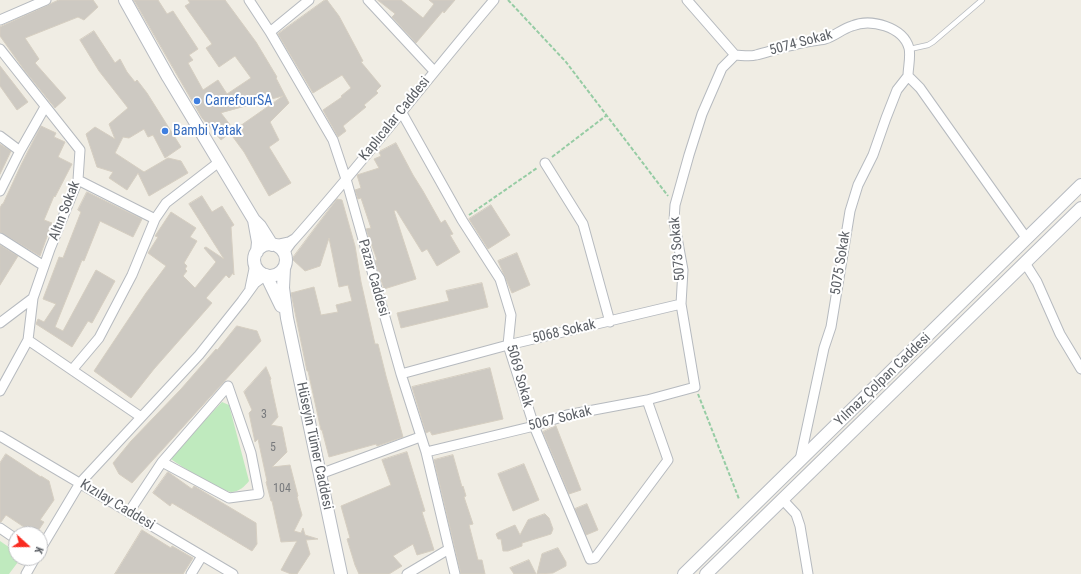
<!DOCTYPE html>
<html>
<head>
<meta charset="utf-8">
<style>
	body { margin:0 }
	#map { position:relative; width:1081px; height:574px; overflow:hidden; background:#f0ede4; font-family:"Roboto Condensed",sans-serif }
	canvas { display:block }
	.north { position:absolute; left:8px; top:526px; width:40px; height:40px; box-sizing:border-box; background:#fff; border:1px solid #bebfc2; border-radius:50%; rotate:111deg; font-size:11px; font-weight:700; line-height:16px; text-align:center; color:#5c6066 }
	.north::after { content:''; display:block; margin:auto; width:14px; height:18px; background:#f92b20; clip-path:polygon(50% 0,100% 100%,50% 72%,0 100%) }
</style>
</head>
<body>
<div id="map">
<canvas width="1081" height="574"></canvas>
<div class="north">K</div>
</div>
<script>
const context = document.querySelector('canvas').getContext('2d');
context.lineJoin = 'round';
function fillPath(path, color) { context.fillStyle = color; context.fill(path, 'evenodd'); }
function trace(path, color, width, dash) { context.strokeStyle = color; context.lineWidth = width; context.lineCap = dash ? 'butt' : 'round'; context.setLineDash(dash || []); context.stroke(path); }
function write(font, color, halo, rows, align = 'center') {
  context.font = font + ' "Roboto Condensed",sans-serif'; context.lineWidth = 4; context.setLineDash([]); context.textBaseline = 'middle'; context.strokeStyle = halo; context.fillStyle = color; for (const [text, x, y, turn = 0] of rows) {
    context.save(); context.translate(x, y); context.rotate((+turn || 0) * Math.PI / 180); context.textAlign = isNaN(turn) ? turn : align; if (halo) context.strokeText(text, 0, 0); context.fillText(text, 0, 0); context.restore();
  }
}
fillPath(new Path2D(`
	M222,402L229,405L249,481C245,486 239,492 231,492C221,491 180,466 171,459L189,437Z
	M0,541L16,552V558H21L9,574H0Z`), '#bfeabe');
const building = new Path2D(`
	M59,0H93L98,7L84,20L78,17L25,38L39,59L35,63L66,98L55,108L25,71L0,36V27Z
	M134,0H158L167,14L173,11L198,49L189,55L193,60L188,63L203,90L218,80L227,94L251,78L235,56L219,67L206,48L212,44L185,6L190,3L188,0H225L256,42L277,77L276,78L289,103L270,122L279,140L269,147L291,183L269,196L244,152L230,133L221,140L202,118ZM283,96L230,133L234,130L221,113Z
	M325,0H327L339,16L363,61L361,62L381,86L376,91L378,93L364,105L366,107L343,126L346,131L338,137L323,110L342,97L341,96L351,88L342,75L313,93L278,34Z
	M378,0H401L423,18L434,4L429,0H455L444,13L443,11L416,43L392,17L395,14Z
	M94,31L115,63L120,59L127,72L135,82L137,80L147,93L181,147L165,158L153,135L148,137L144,129L129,138L123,137L115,153L144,172L168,158L181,161L188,173L149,196L138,173L127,190L109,178L113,172L97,167L86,134L95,127L115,139L109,124L128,108L99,71L80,40Z
	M0,66L28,102L17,110L0,86Z
	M41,126L56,133L54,137L65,142L58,157L72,164L55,197L54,196L44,220L52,223L40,256L0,232V208L2,204H3L21,165Z
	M396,143L413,175L423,191L441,223L445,220L453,234L450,235L460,252L437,266L427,249L422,252L396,210L394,211L416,279L384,289L375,261L377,260L366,229L371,228L361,198L358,199L355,190L361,188L357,175L379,168L374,159L381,156L379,152Z
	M0,144L11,151L0,174Z
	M87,192L142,219L133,237L100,221L84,261L82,260L55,327L63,331L96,270L115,281L92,323L88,321L72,347L36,324L38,319L44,322L56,304L43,299L59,257L63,258L81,212L78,210Z
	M202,196L212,212L222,206L234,225L231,227L234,275L233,273L229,278L226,275L206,298L212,303L154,369L131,398L94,371L146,293L166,266L148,253L158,237L155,236L171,212L196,228L190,237L197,241L184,263L187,266L185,269L187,271L183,276L195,288L216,262L204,248L206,247L224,259L189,204Z
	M337,199L342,200L355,246L361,282L375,344H378L386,376L403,437L377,446L376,444L329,457L322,430H321L308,371H307L291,293L314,287L321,315L338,312L336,305L352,301L348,285L339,287L329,238L320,266L305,271L292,259Z
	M491,205L510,235L488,249L469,219Z
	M0,245L18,256L0,285Z
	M517,253L530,285L512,293L498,261Z
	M482,283L488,307L401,328L397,313L449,301L446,291Z
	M237,326L257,331L261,341L132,483L119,474L113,463L131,441L181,389L216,349L217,350Z
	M266,367L271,379L270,380L278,417L271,425L282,427L287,452L272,467L290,465L298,496L297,497L302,515L294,531L301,533L303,528L305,535L318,539L306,540L310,554L297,574H291L281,570L297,541L281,542L272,501H271L266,482L267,481L258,439L255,442L249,413L252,410L244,392Z
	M490,368L503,419L432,435L430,431L426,433L412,387Z
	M556,426L581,490L569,494L543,432Z
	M407,452L425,511L422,512L434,550L417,555L413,544L393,556L402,566L389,574H359L355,565L347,539L350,538L341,506L391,485L382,460Z
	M6,454L41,477V476L49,481L54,500L40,520L44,522L36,534H27L22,531L24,527L6,515L1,522H0V463Z
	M453,455L462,487L463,486L466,496L464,497L473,524L469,525L478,560H482L485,574H461L434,460Z
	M524,464L539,500L513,511L498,474Z
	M168,472L192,489L194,486L256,523L257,544L252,551L172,503L170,506L153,493Z
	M587,504L598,530L586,535L575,509Z
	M545,514L549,518L553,529L551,534L522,543V546L508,551H503L501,539H498L496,534L499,532L515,525L520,535L528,520Z
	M142,530L171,548L172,546L193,558L183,574H115Z
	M558,548L566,562V566L553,573L537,574L542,554Z
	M529,560L536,574H514L510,568Z`);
fillPath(building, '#cdc9c2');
trace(building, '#d5cec1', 1);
const lane = new Path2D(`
	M910,49L928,45L933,42L982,0`);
const street = new Path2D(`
	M249,0L270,32L333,140L346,179L401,374L426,452L455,574
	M368,0L434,71
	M687,0L735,55
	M0,20L46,0
	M270,32L309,0
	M0,49L80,150L78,180L50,249L33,298L28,340L0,391
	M402,113L462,220L500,279L511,315L508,345L534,426L590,559L595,558L668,460L647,400
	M0,136L20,151
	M545,163L583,224L610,322
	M78,180L155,219
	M0,191L20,151L45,107
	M0,238L44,266
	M275,245L289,242L294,239
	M285,255L286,250L291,243C362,164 426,80 494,0
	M1025,263L1037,282L1060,334L1081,369
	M250,288L255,264
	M0,323L33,298
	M28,340L141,417
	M72,370L99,338L132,275L155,219L166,203L219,162
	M401,374L508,345L681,304
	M0,436L233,574
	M426,452L534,426L567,415L647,400L695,387L681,304L683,270L674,221L675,205L689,155L702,114L722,68L735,55C741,55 749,57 756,55C769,52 781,47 794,45C804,42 815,41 825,39C835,36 842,29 852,26C871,18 903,27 909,48C911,56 908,68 908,76L920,88L1027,239
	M800,460L824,348L831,327L850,211L858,185L873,155L886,118L897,90L908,76
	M162,462L229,498L259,494L251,453L228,386
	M320,474L420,437
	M782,499L796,514L800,526L808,574
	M129,512L162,462L228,386
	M0,528L16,539
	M40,550L80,483L199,355L242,301L255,283L266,275
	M26,574L35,558
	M191,574L202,556
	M407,574L449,549`);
const secondary = new Path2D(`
	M125,0L168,77L254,220
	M254 260a16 16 0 1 1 32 0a16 16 0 1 1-32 0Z
	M257,252L258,242L254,220L260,226L272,245
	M284,268L283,288L287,318L341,574
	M266,275L281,306
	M684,574L1081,185
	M706,574L1081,208`);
trace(lane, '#b6babf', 6);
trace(street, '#b6babf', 11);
trace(secondary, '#b7bbc1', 14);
trace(new Path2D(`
	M508,0L566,62L668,196
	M552,157L607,115
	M469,215L537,168
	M698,394L739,499`), '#96cca4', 2, [4, 2]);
trace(lane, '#fff', 4.5);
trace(street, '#fff', 9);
trace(secondary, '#fff', 12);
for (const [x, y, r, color] of [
	[197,101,4,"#3f7fe0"],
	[165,131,4,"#3f7fe0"]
]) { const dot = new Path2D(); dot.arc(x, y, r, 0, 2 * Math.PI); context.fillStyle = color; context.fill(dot); trace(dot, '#fff', 1.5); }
write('12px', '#787a7d', null, [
	["3",264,415],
	["5",273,448],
	["104",282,489]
]);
write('14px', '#5c6066', '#fff', [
	["5074 Sokak",801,43,-15],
	["Kaplıcalar Caddesi",395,119,-51],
	["Altın Sokak",65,211,-69],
	["5073 Sokak",678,249,-95],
	["5075 Sokak",841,263,-81],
	["Pazar Caddesi",373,278,74],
	["5068 Sokak",564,332,-13],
	["5069 Sokak",519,376,74],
	["Yılmaz Çolpan Caddesi",883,380,-44],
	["5067 Sokak",560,419,-14],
	["Hüseyin Tümer Caddesi",314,446,78],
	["Kızılay Caddesi",117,505,31]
]);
write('14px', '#366cbe', '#fff', [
	["CarrefourSA",205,101],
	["Bambi Yatak",173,131]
], 'left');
</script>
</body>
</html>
